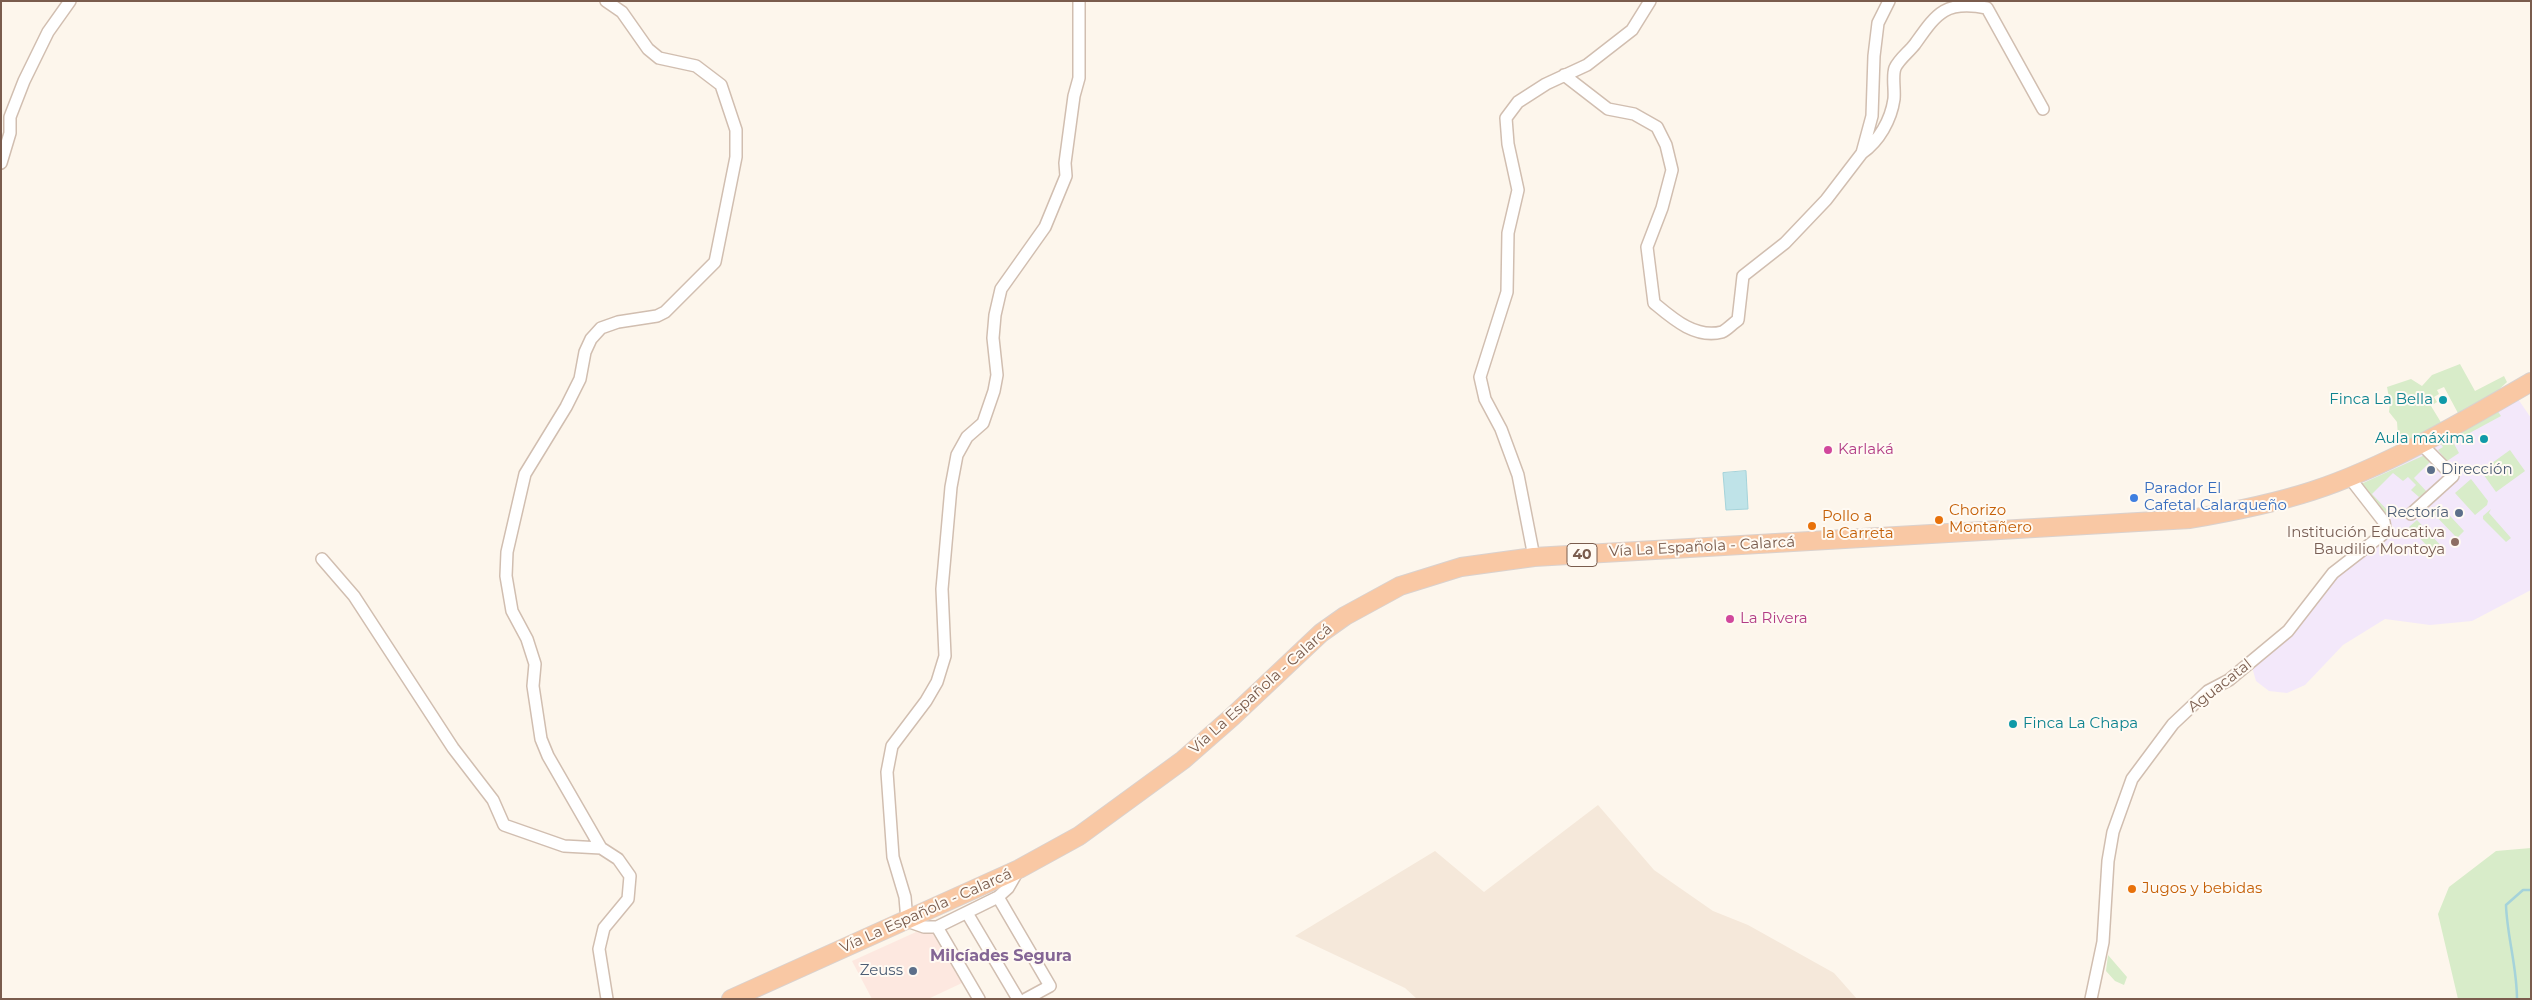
<!DOCTYPE html>
<html>
<head>
<meta charset="utf-8">
<style>
	body { margin:0 }
	#map { position:relative; width:2532px; height:1000px; overflow:hidden; background:#fdf6ec; font-family:Montserrat,sans-serif }
	canvas { display:block }
	.frame { position:absolute; inset:0; border:2px solid #7a5c4d; pointer-events:none }
</style>
</head>
<body>
<div id="map">
<canvas width="2532" height="1000"></canvas>
<div class="frame"></div>
</div>
<script>
const context = document.querySelector('canvas').getContext('2d');
context.lineJoin = 'round';
function fillPath(path, color) { context.fillStyle = color; context.fill(path, 'evenodd'); }
function trace(path, color, width, dash) { context.strokeStyle = color; context.lineWidth = width; context.lineCap = dash ? 'butt' : 'round'; context.setLineDash(dash || []); context.stroke(path); }
function write(font, color, halo, rows, align = 'center') {
  context.font = font + ' Montserrat,sans-serif'; context.lineWidth = 4; context.setLineDash([]); context.textBaseline = 'middle'; context.strokeStyle = halo; context.fillStyle = color; for (const [text, x, y, turn = 0] of rows) {
    context.save(); context.translate(x, y); context.rotate((+turn || 0) * Math.PI / 180); context.textAlign = isNaN(turn) ? turn : align; if (halo) context.strokeText(text, 0, 0); context.fillText(text, 0, 0); context.restore();
  }
}
fillPath(new Path2D(`
	M1598,805L1654,870L1713,911L1748,925L1834,973L1857,999H1417L1405,988L1295,936L1435,851L1484,892Z`), '#f5e8da');
fillPath(new Path2D(`
	M916,932L933,934L962,983L928,999H872L852,961Z`), '#fde8e0');
fillPath(new Path2D(`
	M2518,399L2531,418V590L2472,621L2430,625L2385,619L2343,645L2305,685L2287,693L2269,691L2256,681L2252,667L2292,633L2336,579L2394,528L2361,484L2435,446Z`), '#f3e8fa');
fillPath(new Path2D(`
	M2460,364L2475,391L2504,376L2507,382L2491,397L2459,415L2444,387L2437,390L2439,394L2434,397L2437,402L2431,406L2442,424L2409,442L2398,436L2397,422L2389,412L2390,403L2387,387L2411,379L2422,386L2432,375Z
	M2497,410L2501,416L2453,442L2459,453L2447,461L2438,450L2443,447L2440,443Z
	M2510,450L2525,471L2496,492L2481,471Z
	M2427,454L2433,459L2414,478L2427,492L2419,497L2411,490L2416,485L2408,477L2403,481L2393,473L2372,494L2391,514L2387,518L2361,484Z
	M2471,479L2488,501L2487,505L2475,515L2455,493Z
	M2440,505L2464,531L2457,538L2432,512Z
	M2491,509L2489,513L2511,538L2506,542L2483,519V516Z
	M2417,520L2444,549L2436,555L2409,527Z
	M2531,848V999H2458L2438,914L2449,887L2496,851Z
	M2108,955L2127,977L2124,985L2115,981L2106,971Z`), '#d8ecc9');
const water = new Path2D(`
	M1746,471L1748,509L1726,510L1723,473Z`);
fillPath(water, '#bfe3e8');
trace(water, '#a5d3da', 1);
trace(new Path2D(`
	M2517,999C2517,967 2507,936 2506,905L2523,890H2531`), '#a5d3da', 2.5);
const minor = new Path2D(`
	M606,1L622,12L648,49L659,58L696,66L721,85L736,130V157L715,262L665,312L657,316L618,322L601,328L591,339L585,352L580,379L566,407L525,474L507,552L506,576L512,611L527,639L535,664L533,686L541,739L548,756L601,848L618,859L630,876L628,899L604,928L599,949L607,999
	M1564,75L1608,109L1634,114L1657,127L1666,145L1672,170L1662,208L1647,247L1654,303C1672,318 1695,339 1722,332C1727,330 1733,323 1738,320L1743,276L1785,243L1826,200L1862,153L1872,116L1874,56L1878,23L1889,1
	M1862,153C1879,141 1891,120 1894,99C1895,89 1892,76 1895,68C1899,59 1909,52 1915,44C1937,13 1945,0 1987,8L2043,109
	M1,163L10,133V117L24,81L48,32L70,1
	M2411,514L2453,476L2420,443
	M1534,557L1518,475L1501,429L1485,399L1480,377L1507,292L1508,233L1518,190L1508,144L1506,118L1518,102L1546,84L1587,65L1632,30L1650,1
	M322,559L354,596L453,748L493,800L504,825L564,846L601,848
	M1019,869L1008,888L998,897L937,927H924L907,921L905,897L893,857L887,772L892,746L926,701L937,682L945,656L942,589L951,487L957,455L967,437L983,423L994,391L997,375L993,338L995,315L1001,289L1045,227L1066,176L1065,163L1074,96L1079,78V1
	M998,897L1050,986L1026,999
	M967,913L1018,999
	M937,927L979,999
	M2091,999L2103,942L2108,861L2113,832L2132,779L2173,724L2208,691L2229,680L2288,631L2333,573L2382,535L2385,528L2384,522L2349,477`);
const trunk = new Path2D(`
	M731,999L1019,869L1079,836L1183,760L1232,717L1321,633L1345,616L1400,586L1461,567L1534,557L2190,519C2231,512 2272,504 2312,491C2386,467 2464,421 2531,382`);
trace(minor, '#d1beb0', 14);
trace(trunk, '#dad1cd', 20);
trace(minor, '#fff', 11);
trace(trunk, '#f9c8a4', 18);
for (const [x, y, r, color] of [
	[2443,400,5,"#0f9aa8"],
	[2484,439,5,"#0f9aa8"],
	[1828,450,5,"#d1479c"],
	[2431,470,5,"#5c6f8a"],
	[2134,498,5,"#3f7fe0"],
	[2459,513,5,"#5c6f8a"],
	[1939,520,5,"#e8710a"],
	[1812,526,5,"#e8710a"],
	[2455,542,5,"#8d6e63"],
	[1730,619,5,"#d1479c"],
	[2013,724,5,"#0f9aa8"],
	[2132,889,5,"#e8710a"],
	[913,971,5,"#5c6f8a"]
]) { const dot = new Path2D(); dot.arc(x, y, r, 0, 2 * Math.PI); context.fillStyle = color; context.fill(dot); trace(dot, '#fffaf3', 2); }
for (const [x, y, w] of [
	[1582,555,30]
]) { const box = new Path2D(); box.roundRect(x - w / 2, y - 11.5, w, 23, 4); context.fillStyle = '#fffaf3'; context.fill(box); trace(box, '#7a5c4d', 1); }
write('bold 14px', '#7a5c4d', null, [
	["40",1582,555]
]);
write('15px', '#0d838f', '#fffaf3', [
	["Finca La Bella",2433,400],
	["Aula máxima",2474,439],
	["Finca La Chapa",2023,724,"left"]
], 'right');
write('15px', '#b23c85', '#fffaf3', [
	["Karlaká",1838,450],
	["La Rivera",1740,619]
], 'left');
write('15px', '#4e5e75', '#fffaf3', [
	["Dirección",2441,470,"left"],
	["Rectoría",2449,513],
	["Zeuss",903,971]
], 'right');
write('15px', '#366cbe', '#fffaf3', [
	["Parador El",2144,489],
	["Cafetal Calarqueño",2144,506]
], 'left');
write('15px', '#c56008', '#fffaf3', [
	["Chorizo",1949,511],
	["Montañero",1949,528],
	["Pollo a",1822,517],
	["la Carreta",1822,534],
	["Jugos y bebidas",2142,889]
], 'left');
write('15px', '#785e54', '#fffaf3', [
	["Institución Educativa",2445,533],
	["Baudilio Montoya",2445,550]
], 'right');
write('15px', '#7a5c4d', '#fffaf3', [
	["Vía La Española - Calarcá",1702,547,-3],
	["Aguacatal",2220,686,-38],
	["Vía La Española - Calarcá",1261,689,-42],
	["Vía La Española - Calarcá",926,911,-24]
]);
write('bold 16px', '#846695', '#fffaf3', [
	["Milcíades Segura",1001,956]
]);
</script>
</body>
</html>
